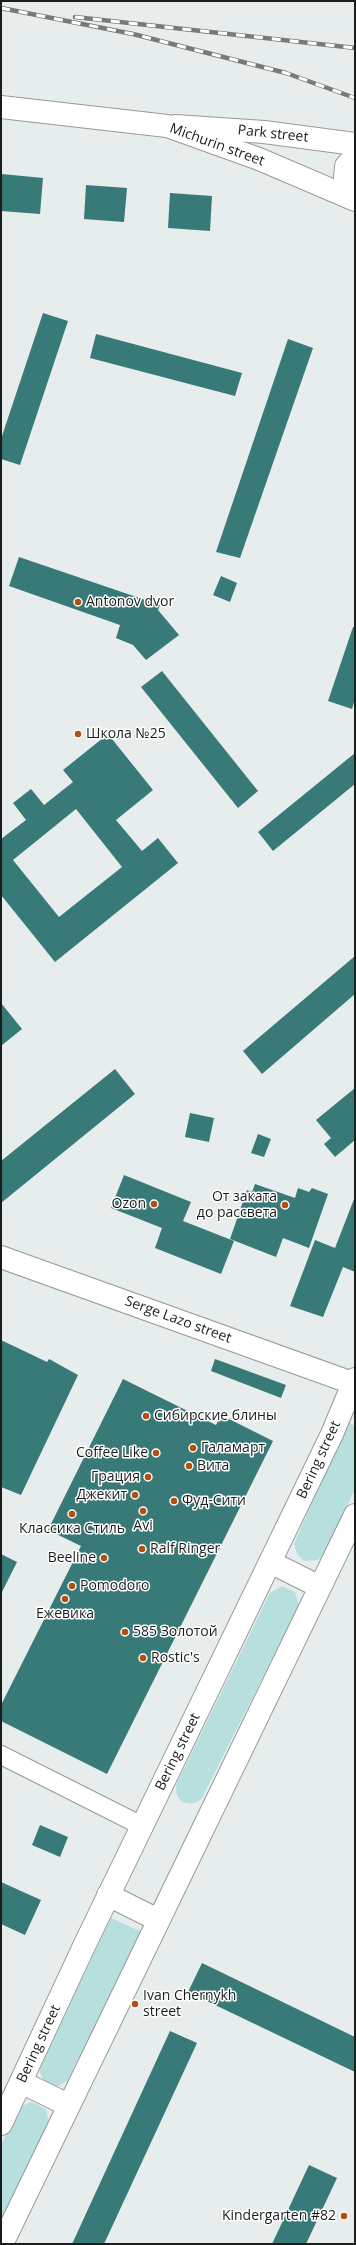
<!DOCTYPE html>
<html>
<head>
<meta charset="utf-8">
<style>
	body { margin:0 }
	#map { position:relative; width:356px; height:2245px; overflow:hidden; background:#e7edec; font-family:"Open Sans",sans-serif }
	canvas { display:block }
	.frame { position:absolute; inset:0; border:2px solid #1b1d1d; pointer-events:none }
</style>
</head>
<body>
<div id="map">
<canvas width="356" height="2245"></canvas>
<div class="frame"></div>
</div>
<script>
const context = document.querySelector('canvas').getContext('2d');
context.lineJoin = 'round';
function fillPath(path, color) { context.fillStyle = color; context.fill(path, 'evenodd'); }
function trace(path, color, width, dash) { context.strokeStyle = color; context.lineWidth = width; context.lineCap = dash ? 'butt' : 'round'; context.setLineDash(dash || []); context.stroke(path); }
function write(font, color, halo, rows, align = 'center') {
  context.font = font + ' "Open Sans",sans-serif'; context.lineWidth = 3; context.setLineDash([]); context.textBaseline = 'middle'; context.strokeStyle = halo; context.fillStyle = color; for (const [text, x, y, turn = 0] of rows) {
    context.save(); context.translate(x, y); context.rotate((+turn || 0) * Math.PI / 180); context.textAlign = isNaN(turn) ? turn : align; if (halo) context.strokeText(text, 0, 0); context.fillText(text, 0, 0); context.restore();
  }
}
fillPath(new Path2D(`
	M348,1422L355,1426V1489L324,1554L318,1560L304,1561L297,1554L294,1544Z
	M282,1586L295,1592L298,1602V1607L202,1798C189,1811 172,1800 177,1783L270,1593Z
	M111,1918L142,1932L67,2081L56,2087L44,2082L39,2069Z
	M31,2102L46,2109L49,2122L1,2222V2145L20,2107Z`), '#b7dfdd');
fillPath(new Path2D(`
	M2,174L43,178L40,214L1,211Z
	M86,185L127,188L124,222L84,219Z
	M170,193L212,196L210,231L168,228Z
	M43,313L68,321L20,465L1,459V439Z
	M96,334L242,373L235,396L90,358Z
	M288,339L313,348L240,558L216,552Z
	M19,557L160,605L158,610L179,635L146,660L133,645L116,638L120,625L9,586Z
	M221,576L237,583L230,602L213,595Z
	M353,627H355V699L352,709L328,701Z
	M162,671L258,791L238,808L141,687Z
	M108,734L153,790L116,820L142,851L158,838L178,863L55,962L1,895V839L26,820L13,803L31,789L44,805L73,782L63,770ZM76,809L122,867L59,917L13,860Z
	M355,753V784L273,851L258,832Z
	M355,956V994L262,1074L243,1051Z
	M1,1003L22,1029L1,1046Z
	M115,1069L135,1094L1,1203V1161Z
	M355,1088V1140L335,1157L324,1144L331,1138L316,1120Z
	M190,1113L214,1118L209,1142L185,1137Z
	M258,1134L271,1139L264,1157L251,1153Z
	M124,1175L191,1202L183,1221L234,1241L221,1274L155,1248L162,1228L111,1208Z
	M255,1184L295,1198L298,1188L309,1192L312,1188L328,1194L309,1248L283,1238L276,1257L230,1239L247,1190L252,1192Z
	M354,1199L355,1272L343,1267L323,1317L290,1306L315,1240L335,1248Z
	M1,1340L47,1362L49,1359L78,1375L21,1495L1,1487Z
	M215,1359L286,1385L281,1398L211,1371Z
	M123,1379L216,1425L221,1415L273,1441L107,1774L1,1721V1705L81,1546L48,1530Z
	M1,1554L17,1562L1,1594Z
	M40,1825L68,1837L60,1857L32,1845Z
	M1,1882L41,1900L25,1935L1,1924Z
	M202,1963L355,2037V2072L188,1992Z
	M170,2031L197,2043L104,2244H72Z
	M309,2165L337,2178L306,2244H272Z`), '#377a77');
const minor = new Path2D(`
	M1,1755L142,1826`);
const tertiary = new Path2D(`
	M175,126L264,132L355,144
	M349,197L345,178L346,166L355,156
	M1,1257L355,1384
	M270,1562L320,1587
	M108,1895L158,1920
	M21,2082L68,2105
	M1,2124L85,1944L332,1434L355,1379
	M2,2244L355,1515`);
const secondary = new Path2D(`
	M1,107L167,126L259,159L355,200`);
trace(minor, '#959b9a', 20);
trace(tertiary, '#959b9a', 24);
trace(secondary, '#959b9a', 24);
trace(minor, '#fff', 18);
trace(tertiary, '#fff', 22);
trace(secondary, '#fff', 22);
const rail = new Path2D(`
	M1,8L133,34L286,73L355,98
	M75,17L355,48`);
trace(rail, '#777a7a', 4.5);
trace(rail, '#fff', 3, [9]);
for (const [x, y, r, color] of [
	[78,602,4,"#b14f10"],
	[78,734,4,"#b14f10"],
	[154,1204,4,"#b14f10"],
	[285,1205,4,"#b14f10"],
	[146,1416,4,"#b14f10"],
	[193,1448,4,"#b14f10"],
	[156,1453,4,"#b14f10"],
	[189,1466,4,"#b14f10"],
	[148,1477,4,"#b14f10"],
	[135,1495,4,"#b14f10"],
	[174,1501,4,"#b14f10"],
	[143,1511,4,"#b14f10"],
	[72,1514,4,"#b14f10"],
	[142,1549,4,"#b14f10"],
	[104,1558,4,"#b14f10"],
	[72,1586,4,"#b14f10"],
	[65,1599,4,"#b14f10"],
	[125,1632,4,"#b14f10"],
	[143,1658,4,"#b14f10"],
	[135,2004,4,"#b14f10"],
	[344,2216,4,"#b14f10"]
]) { const dot = new Path2D(); dot.arc(x, y, r, 0, 2 * Math.PI); context.fillStyle = color; context.fill(dot); trace(dot, '#fff', 1.5); }
write('14px', '#1b1d1d', '#fff', [
	["Park street",273,134,6],
	["Michurin street",217,145,20],
	["Serge Lazo street",178,1320,20],
	["Bering street",319,1460,-65],
	["Bering street",178,1752,-64],
	["Bering street",39,2044,-65]
]);
write('14px', '#1b1d1d', '#fff', [
	["Antonov dvor",86,602],
	["Школа №25",86,734],
	["От заката",277,1197,"right"],
	["до рассвета",277,1213,"right"],
	["Ozon",146,1204,"right"],
	["Сибирские блины",154,1416],
	["Галамарт",201,1448],
	["Coffee Like",148,1453,"right"],
	["Вита",197,1466],
	["Грация",140,1477,"right"],
	["Джекит",127,1495,"right"],
	["Фуд-Сити",182,1501],
	["Avi",143,1526,"center"],
	["Классика Стиль",72,1529,"center"],
	["Ralf Ringer",150,1549],
	["Beeline",96,1558,"right"],
	["Pomodoro",80,1586],
	["Ежевика",65,1614,"center"],
	["585 Золотой",133,1632],
	["Rostic's",151,1658],
	["Ivan Chernykh",143,1996],
	["street",143,2012],
	["Kindergarten #82",336,2216,"right"]
], 'left');
</script>
</body>
</html>
